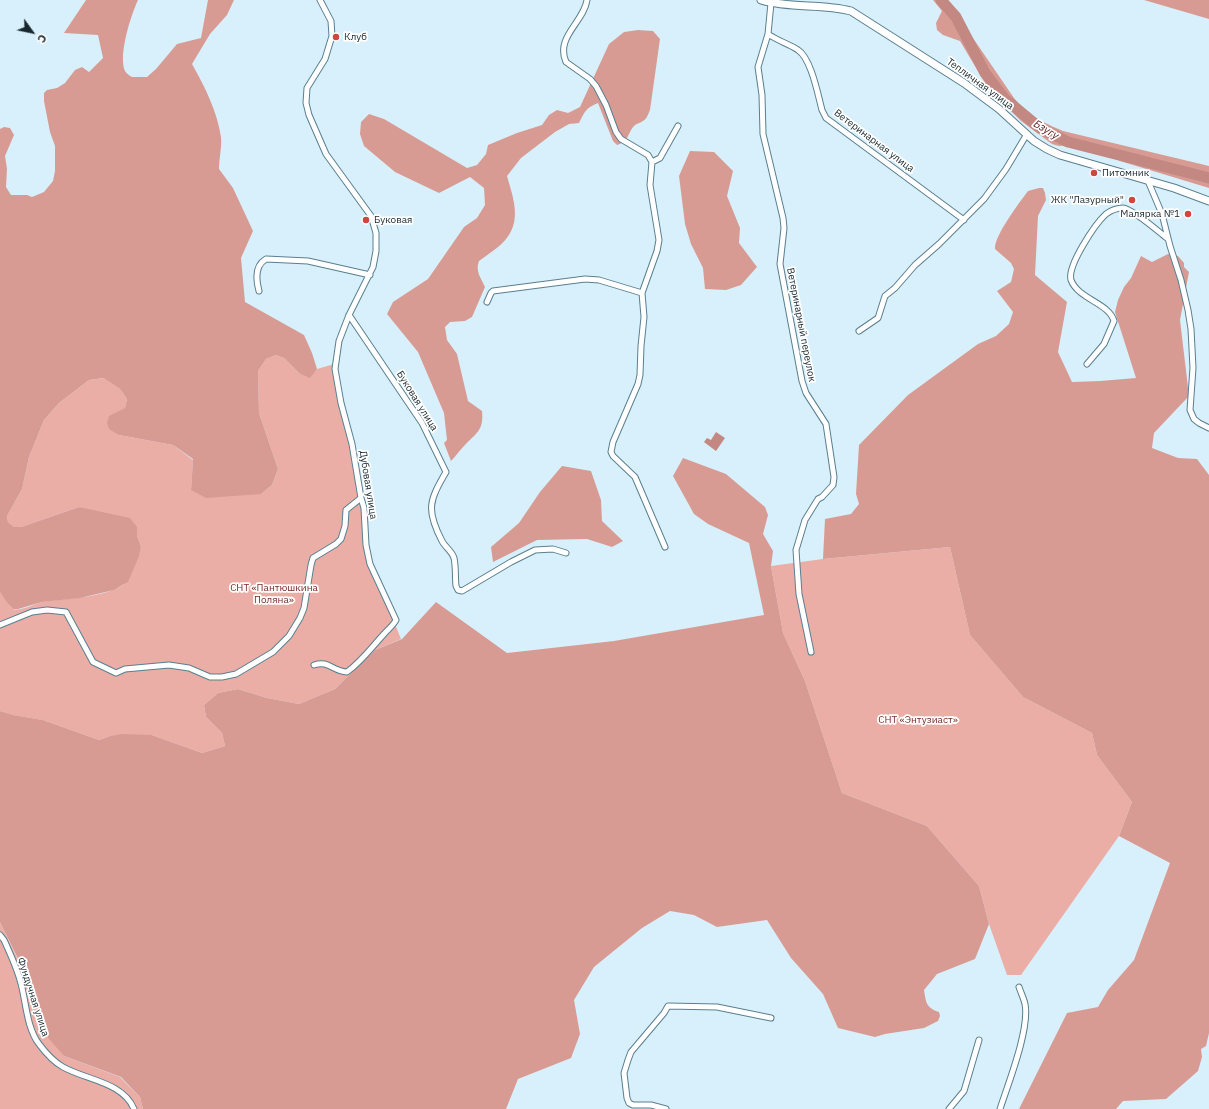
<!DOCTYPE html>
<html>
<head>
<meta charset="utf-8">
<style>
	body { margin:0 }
	#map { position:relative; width:1209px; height:1109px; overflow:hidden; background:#d8f0fb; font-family:"IBM Plex Sans",sans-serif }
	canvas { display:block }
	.north { position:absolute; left:12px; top:12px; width:40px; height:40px; -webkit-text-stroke:3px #fff; paint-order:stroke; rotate:123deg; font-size:11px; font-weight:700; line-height:16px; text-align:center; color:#17272d }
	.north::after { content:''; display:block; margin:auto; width:14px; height:18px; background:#17272d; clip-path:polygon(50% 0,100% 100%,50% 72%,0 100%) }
</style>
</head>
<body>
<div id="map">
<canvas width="1209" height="1109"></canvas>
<div class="north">С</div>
</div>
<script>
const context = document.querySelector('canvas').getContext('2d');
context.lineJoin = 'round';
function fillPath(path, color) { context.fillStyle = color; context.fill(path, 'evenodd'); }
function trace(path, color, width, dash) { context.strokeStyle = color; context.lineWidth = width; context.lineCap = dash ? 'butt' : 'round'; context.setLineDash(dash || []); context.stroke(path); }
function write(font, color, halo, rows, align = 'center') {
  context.font = font + ' "IBM Plex Sans",sans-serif'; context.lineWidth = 3.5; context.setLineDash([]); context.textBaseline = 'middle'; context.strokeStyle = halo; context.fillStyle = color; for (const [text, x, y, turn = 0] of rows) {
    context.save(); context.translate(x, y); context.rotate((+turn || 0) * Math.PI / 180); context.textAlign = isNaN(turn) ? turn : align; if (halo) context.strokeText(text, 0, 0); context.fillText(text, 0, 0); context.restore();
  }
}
fillPath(new Path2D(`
	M276,355L284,358L300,374L309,377L317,369L334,364L366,512L364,546L401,639L375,650L335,689L299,704L267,698L238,689L218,693L204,705L206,717L222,733L225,746L202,753L152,735L110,736L99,740L43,720L12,715L0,711V592C5,596 7,605 13,609C19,612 36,603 43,602C67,598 106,598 126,583C130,579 138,553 141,546L137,536V527L79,507L21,527H14L8,522L7,516L22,489L29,457L44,420L59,403L89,380L105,378L120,389L127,399L119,435L173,445L193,460L191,490L261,494L272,485L278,469L259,413L258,371L266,359Z
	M950,547L970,635L1023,697L1092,733L1097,755L1132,802L1119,836L1021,975H1007L989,924L979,886L927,826L842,793L805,681L783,633L771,566L823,559Z
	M0,922L64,1056L120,1077L140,1097L143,1109H0Z`), '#ebaea6');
fillPath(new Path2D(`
	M86,0H138C131,15 118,55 125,71C126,73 130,76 132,77H147L156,69L177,44L201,38L208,0H234L227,15L210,34L192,64C205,87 217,111 221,137C222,147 219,159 219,169L233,188L253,231L241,258L245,302L304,335L312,353L317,369L310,378L300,374L284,358L276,355L266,359L258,371L259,413L278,469L272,485L261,494L206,498L191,490L193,459L173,445L119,435L109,429L107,423L109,416L125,408L127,399L120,389L104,378L89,380L59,403L44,420L29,457L22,489L7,516L8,522L14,527H21L79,507L130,518L137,527V536L141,546L139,556L128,582L114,590L80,598L42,602L18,609H13L8,604L0,592V129L4,127L10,128L14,135L5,156L7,169L6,187L11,195H27L32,197L44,192L53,181L55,171V146L50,132L44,101V93L47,90L57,88L65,83L75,70L82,67L89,72L103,58L98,35L64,33Z
	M933,0H944L951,6L1014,98C1029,116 1042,122 1063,131L1209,166V188L1120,161L1099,150L1070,145L1059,146L1052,144L1021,121L988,88L960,41L943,35L937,30L936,23L942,11Z
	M1144,0H1209V19Z
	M638,30L653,31L660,39L650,110C648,114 647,119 643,121C640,123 637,123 634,126C628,132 629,142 617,145L613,141L598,103C586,108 585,111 579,123L569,124L555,132L521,158L507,176C513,197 522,220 506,239C499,248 488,254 479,261C475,271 481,278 485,287L472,317L465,321L450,322L445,327L447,340L457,354L468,401L482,411C484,431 476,433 464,446C459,451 456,456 451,461L444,443L447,440L444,413L418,352L387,314L393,302L428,279L464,227L477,218L485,205L484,188L470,177L439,193L395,172L364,146L360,134L361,122L369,114L384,119L467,168L477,165L486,154L488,145L517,133L542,125L549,115L557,110L568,113L580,107L609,44L624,32Z
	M690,151L714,152L733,171L727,196L740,228L739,243L757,267L741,285L726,290L705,289L703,268L691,244L685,224L679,176Z
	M1039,188H1043L1045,193L1046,200L1038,216L1035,275L1067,302L1058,352L1072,382L1100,381L1136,378L1115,312L1118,300L1124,287L1131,278L1141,256L1152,262L1168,254L1178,256L1184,263V267L1189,272L1180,320L1189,396L1154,433L1152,448L1178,458L1197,459L1209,475V1033L1206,1046L1201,1049L1202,1057L1198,1071L1166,1099L1123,1101L1116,1109H1019L1067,1013L1098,1007L1108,990L1134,960L1170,863L1119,836L1132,802L1097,755L1092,733L1023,697L970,635L950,547L823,559L825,519L851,514L859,504L856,494L859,445L908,395L978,344L996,336L1009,324L1013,312L997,291L1011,282L1014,269L1011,263L995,249C994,236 1019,203 1028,191Z
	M683,458L726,474L765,507L768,515L763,534L773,551L771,566L783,633L805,681L842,793L927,826L979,886L989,924L975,959L937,974L924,990C926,1002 926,1008 939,1012L940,1016L938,1021L924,1028L885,1034L875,1037L838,1028L823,994L791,958L767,920L717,927L694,915L670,911L642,928L594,967L574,1000L580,1034L571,1058L518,1079L506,1109H143L140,1097L121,1077L64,1056L44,1033L24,971L0,922V711L13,715L43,720L99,740L110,736L122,734L152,735L202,753L225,746L222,733L206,717L204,705L218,693L238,689L267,698L299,704L335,689L375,650L402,639L436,602L507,653L614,641L764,615L749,543L708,524L694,514L673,476Z
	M562,466L591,471L601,500L602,521L623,541L612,547L587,539L537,540L493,562L491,547L519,523L540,492Z`), '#d89b93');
fillPath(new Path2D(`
	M716,432L725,438L716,451L704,442L707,438L711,440Z`), '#c38881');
trace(new Path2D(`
	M941,0L956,17L985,73L1005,99L1040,128L1068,142L1209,178`), '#c38881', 11);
const street = new Path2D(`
	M587,0C584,22 555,37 566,62L590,79L596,86L606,105L616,132L621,139L648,155L652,162L650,185L659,240L657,251L642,293L644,317L641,346L640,375L638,384L613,442L611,452L613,456L635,477L665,547
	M771,3L768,34C778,41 789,44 798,50C811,58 818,95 822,110L826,118L964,220
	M768,34L758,67L762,95L763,134L783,218L784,228L780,264L802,381L806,393L826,424L834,477L833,485L822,497L818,499L805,520L796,550L799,594L811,652
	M652,162L660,158L678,126
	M1148,181L1162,214L1170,246L1181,280L1188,310L1191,329L1193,368L1190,410L1194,419L1199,423L1209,428
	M259,291C256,280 254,266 266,259L308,261L370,275
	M487,302L491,293L493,291L585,279L599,280L642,293
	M349,315L422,423L446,472C429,501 426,510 442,541C445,547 452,551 454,558C456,567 455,577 456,586L458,590L462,591L511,562L535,550L553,549L566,553
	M859,331L878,318L885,296L895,288L915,265L939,244L984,199L1006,169L1027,134
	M1087,364L1104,344L1114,321C1109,303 1078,299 1071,280C1067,266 1095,224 1106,214C1110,211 1117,208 1123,208C1133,209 1159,232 1168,239
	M0,625L32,612L47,610L66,612L93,662L116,673L125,669L169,665L189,668L210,677H222L236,674L273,652L289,636L300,618L304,608L311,565L313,558L336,544L341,539L345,526L346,510L361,498
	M314,665C329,660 332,671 347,672C362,661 371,648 384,634C388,629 393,626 396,620L370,564L366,545L364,508L361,498L352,444L341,403L335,369L339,341L349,315L373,267L376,251V233L371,216L326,154L309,115L306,103L307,88L325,59L332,36L331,21L320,0
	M0,935L4,940C10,953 16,966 20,980C26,999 26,1027 39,1044C45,1052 54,1062 63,1067C86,1080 123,1082 134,1109
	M666,1109L651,1105H633L629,1103L627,1098L624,1073L628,1060L631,1052L664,1013L668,1006L717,1007L771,1018
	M949,1109L964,1091L979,1040
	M1000,1109C1008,1084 1030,1029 1025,1004C1024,999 1021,993 1019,987`);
const secondary = new Path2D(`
	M761,0C791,9 821,3 851,11L964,83L999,109L1034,141L1047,149L1060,155L1174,188L1209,201`);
trace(street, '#597f8f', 7);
trace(secondary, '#597f8f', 9);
trace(street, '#fff', 5);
trace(secondary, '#fff', 7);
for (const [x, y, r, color] of [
	[336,37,4,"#d2443e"],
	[1094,173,4,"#d2443e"],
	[1132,200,4,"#d2443e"],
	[1188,214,4,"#d2443e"],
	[366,220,4,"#d2443e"]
]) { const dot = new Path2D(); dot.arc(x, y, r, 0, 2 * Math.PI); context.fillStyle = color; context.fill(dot); trace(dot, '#fff', 1.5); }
write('10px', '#17272d', '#fff', [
	["Клуб",344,37],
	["Питомник",1102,173],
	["ЖК \"Лазурный\"",1124,200,"right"],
	["Малярка №1",1180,214,"right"],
	["Буковая",374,220]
], 'left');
write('10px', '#17272d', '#fff', [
	["Тепличная улица",980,84,36],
	["Ветеринарная улица",874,141,37],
	["Ветеринарный переулок",801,325,79],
	["Буковая улица",417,401,58],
	["Дубовая улица",368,485,81],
	["Фундучная улица",33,997,72]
]);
write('10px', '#762d28', '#fff', [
	["СНТ «Пантюшкина",274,588],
	["Поляна»",274,600],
	["СНТ «Энтузиаст»",918,720]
]);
write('italic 11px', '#560d0d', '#fff', [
	["Бзугу",1046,130,31]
]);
</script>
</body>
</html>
